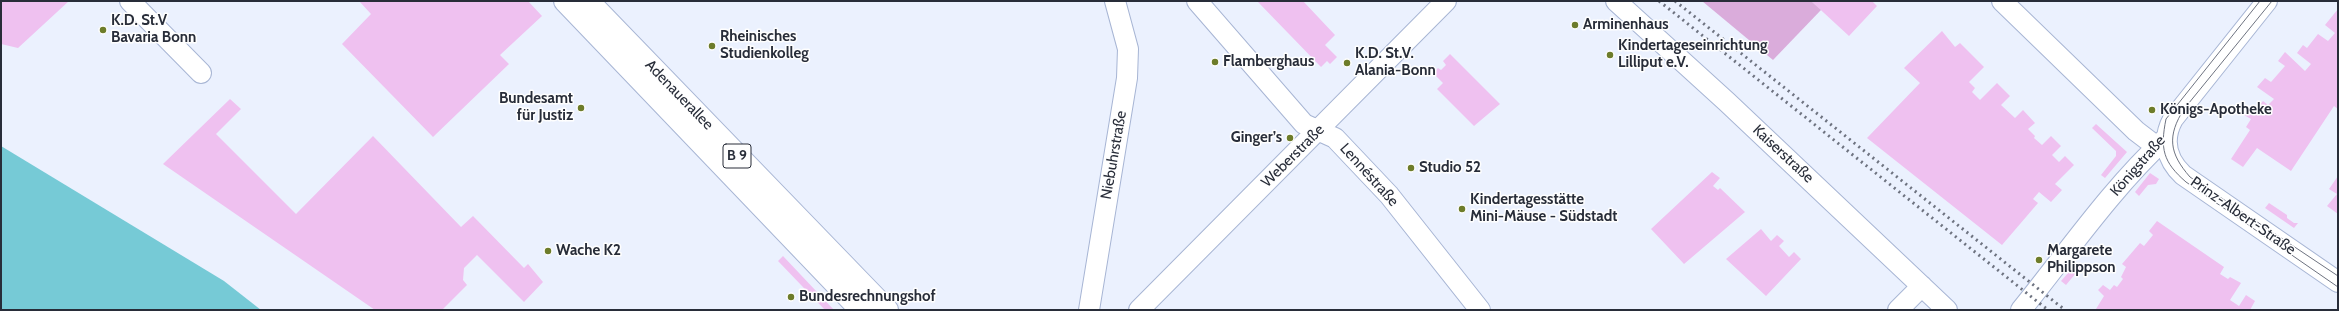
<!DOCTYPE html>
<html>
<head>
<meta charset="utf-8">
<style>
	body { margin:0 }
	#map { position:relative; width:2339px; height:311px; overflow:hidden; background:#ebf1fe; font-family:Cabin,sans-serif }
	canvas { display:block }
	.frame { position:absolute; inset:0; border:2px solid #282d39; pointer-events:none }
</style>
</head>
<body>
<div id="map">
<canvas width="2339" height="311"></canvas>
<div class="frame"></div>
</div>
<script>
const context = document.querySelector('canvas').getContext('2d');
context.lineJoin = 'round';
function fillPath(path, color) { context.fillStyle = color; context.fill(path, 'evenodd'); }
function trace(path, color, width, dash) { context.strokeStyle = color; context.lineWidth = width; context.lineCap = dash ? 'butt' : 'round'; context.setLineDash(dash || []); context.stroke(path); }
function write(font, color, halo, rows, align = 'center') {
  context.font = font + ' Cabin,sans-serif'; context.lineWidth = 3; context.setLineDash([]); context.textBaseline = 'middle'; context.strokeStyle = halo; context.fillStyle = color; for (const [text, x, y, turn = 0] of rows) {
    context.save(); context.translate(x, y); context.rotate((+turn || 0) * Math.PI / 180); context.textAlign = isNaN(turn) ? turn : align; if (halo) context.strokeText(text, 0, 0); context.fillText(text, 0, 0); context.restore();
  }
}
fillPath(new Path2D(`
	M1,1H69L18,48L1,44Z
	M359,1H528L542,16L500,55L509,64L433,137L342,44L371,14Z
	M1257,1H1303L1335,35L1325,45L1337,57L1330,64L1327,61L1321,67Z
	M1811,1H1872L1877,6L1849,36Z
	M2338,9V109L2334,106L2291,171L2257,148L2243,167L2231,159L2250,130L2246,127L2251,119L2244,115L2253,105L2257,108L2263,101L2268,105L2274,99L2257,87L2265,78L2271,82L2285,66L2278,61L2285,52L2305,71L2311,64L2297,53L2303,45L2307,48L2318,34L2328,41L2335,33L2325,25Z
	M1942,31L1955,47L1960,43L1984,67L1969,82L1975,88L1972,92L1980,100L1997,83L2010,96L2001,105L2015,118L2023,110L2035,123L2028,129L2035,136L2034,138L2042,145L2051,136L2061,146L2052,155L2059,162L2065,156L2074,165L2055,184L2062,190L2051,202L2039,192L2033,199L2038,203L2002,245L1867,138L1920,83L1904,68Z
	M1450,54L1500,104L1474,126L1437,89L1443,83L1433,73L1438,68L1441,70L1446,65L1443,61Z
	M230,99L241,109L216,134L296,214L373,136L461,227L473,216L524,268L528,264L543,282L524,302L477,255L464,268L463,280L467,285L442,310H375L163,164Z
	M2096,124L2127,152L2105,178L2101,175L2116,156V151L2092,128Z
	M1712,172L1720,178L1713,186L1718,190L1720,188L1745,212L1684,264L1651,229Z
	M2150,173L2159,179L2156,184L2148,185L2139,196L2135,192Z
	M2338,176V214L2327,206L2337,194L2329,189Z
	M2269,203L2287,215V218L2294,223H2298L2294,228L2265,208Z
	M2157,221L2224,267L2220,274L2228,279L2230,277L2241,283L2230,300L2239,306L2246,295L2255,301L2250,310L2096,309L2104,296L2098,290L2103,285L2110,290L2114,285L2117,287L2123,279L2121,277L2126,267L2122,264L2140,243L2144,246L2153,235L2149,231Z
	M1761,229L1771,241L1777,235L1784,241L1779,246L1789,257L1794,252L1801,259L1766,296L1726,259Z
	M783,256L834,310H825L778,261Z
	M2077,263L2081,267L2066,285L2061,281Z`), '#efc1f0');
fillPath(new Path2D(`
	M1702,1H1811L1821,10L1773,60Z`), '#daacdb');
fillPath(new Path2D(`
	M1,146L224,281L261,310H1Z`), '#76cad6');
const minor = new Path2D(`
	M130,1L201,73
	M1197,1L1304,124L1335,138L1389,195L1480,310
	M1616,1L1727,102L1947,310
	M2002,1L2136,131L2157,147
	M2267,1L2173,119C2162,139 2166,159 2183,175L2338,282
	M1089,310L1127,78L1128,49L1115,1
	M1139,310L1446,1
	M1898,310L1922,286
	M2021,310C2068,252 2111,189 2166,138`);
const major = new Path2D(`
	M565,1L861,310
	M588,1L887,310`);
trace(minor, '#a7b5d4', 22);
trace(major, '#a7b5d4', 24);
trace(minor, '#fff', 20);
trace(major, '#fff', 22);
trace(new Path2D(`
	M2260,1L2166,119C2160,149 2163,162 2186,182L2338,287
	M2272,1L2184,109C2167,136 2169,153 2190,177L2338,276`), '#6e7380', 1);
trace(new Path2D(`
	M1659,1L2048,310
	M1675,1L2065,310`), '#6e7380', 3, [2, 4]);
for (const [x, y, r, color] of [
	[1575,25,4,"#6d7c2a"],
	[103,30,4,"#6d7c2a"],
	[712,46,4,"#6d7c2a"],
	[1610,55,4,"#6d7c2a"],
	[1215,62,4,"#6d7c2a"],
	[1347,63,4,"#6d7c2a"],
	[581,108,4,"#6d7c2a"],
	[2152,110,4,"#6d7c2a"],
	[1290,138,4,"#6d7c2a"],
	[1411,168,4,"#6d7c2a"],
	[1462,209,4,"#6d7c2a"],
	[548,251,4,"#6d7c2a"],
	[2039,260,4,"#6d7c2a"],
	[791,297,4,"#6d7c2a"]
]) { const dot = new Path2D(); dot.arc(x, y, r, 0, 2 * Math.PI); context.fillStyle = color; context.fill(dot); trace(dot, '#fefefe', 1.5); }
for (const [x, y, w] of [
	[737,156,28]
]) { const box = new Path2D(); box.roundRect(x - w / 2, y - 12, w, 24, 3); context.fillStyle = '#fefefe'; context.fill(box); trace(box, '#282d39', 1); }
write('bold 14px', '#282d39', null, [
	["B 9",737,156]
]);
write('bold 15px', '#282d39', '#fefefe', [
	["K.D. St.V",111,21],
	["Bavaria Bonn",111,38],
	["Arminenhaus",1583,25],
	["Rheinisches",720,37],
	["Studienkolleg",720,54],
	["Kindertageseinrichtung",1618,46],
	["Lilliput e.V.",1618,63],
	["K.D. St.V.",1355,54],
	["Alania-Bonn",1355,71],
	["Flamberghaus",1223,62],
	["Bundesamt",573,99,"right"],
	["für Justiz",573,116,"right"],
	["Königs-Apotheke",2160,110],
	["Ginger’s",1282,138,"right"],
	["Studio 52",1419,168],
	["Kindertagesstätte",1470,200],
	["Mini-Mäuse - Südstadt",1470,217],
	["Wache K2",556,251],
	["Margarete",2047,251],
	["Philippson",2047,268],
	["Bundesrechnungshof",799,297]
], 'left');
write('15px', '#282d39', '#fefefe', [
	["Adenauerallee",679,95,46],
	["Kaiserstraße",1783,154,43],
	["Niebuhrstraße",1114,155,-80],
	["Weberstraße",1293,156,-45],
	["Königstraße",2138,166,-49],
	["Lennéstraße",1369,175,48],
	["Prinz-Albert-Straße",2243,216,35]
]);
</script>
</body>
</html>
